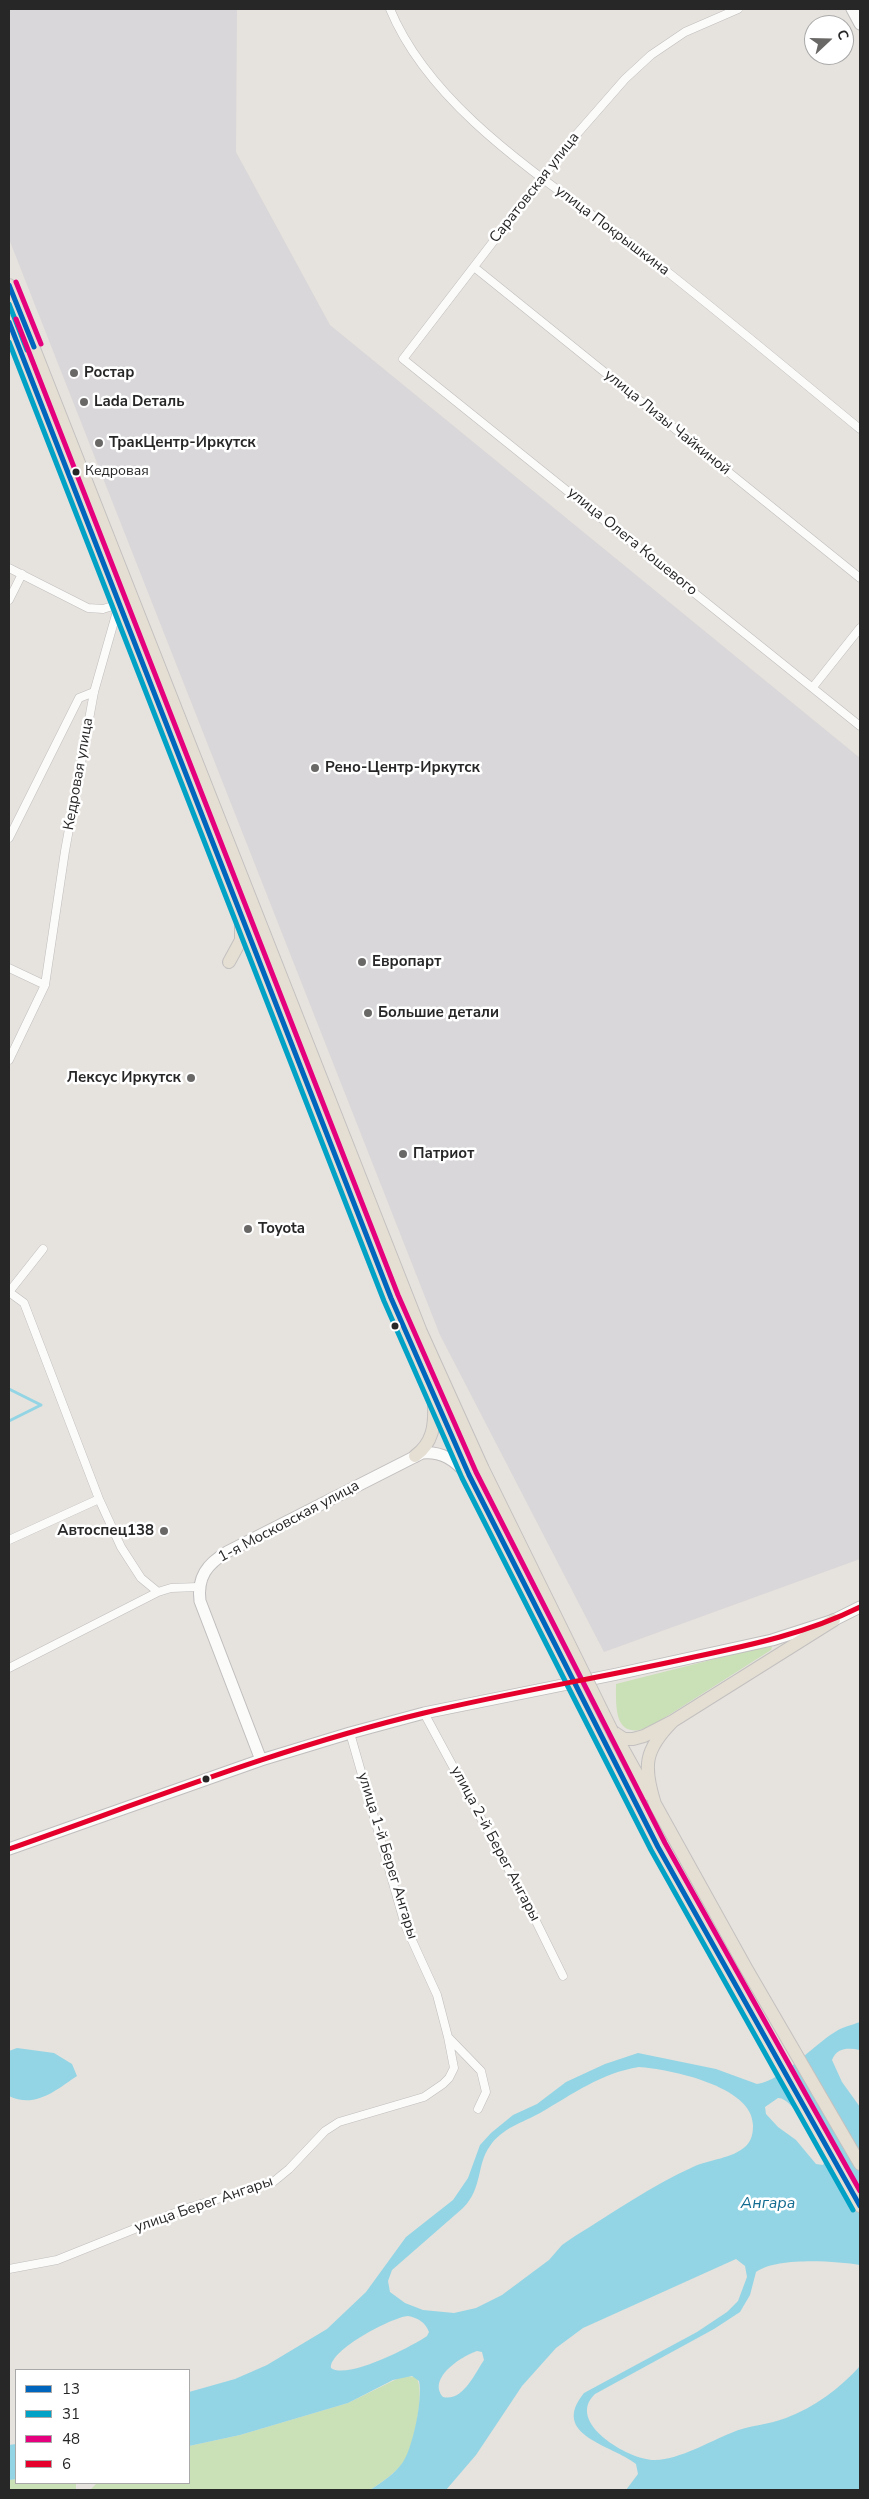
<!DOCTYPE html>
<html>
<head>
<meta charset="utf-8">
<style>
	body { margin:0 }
	#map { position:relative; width:869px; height:2499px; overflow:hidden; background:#e6e2dd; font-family:"Nunito Sans",sans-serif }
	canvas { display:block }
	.frame { position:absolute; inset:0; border:10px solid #272727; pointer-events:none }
	.legend { position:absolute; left:15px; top:2369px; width:175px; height:115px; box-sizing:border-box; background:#fff; border:1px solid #a9a9a9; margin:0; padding:6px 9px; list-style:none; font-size:15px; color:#272727 }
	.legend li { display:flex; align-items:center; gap:10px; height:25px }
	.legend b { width:25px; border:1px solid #a9a9a9 }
	.north { position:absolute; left:804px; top:15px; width:50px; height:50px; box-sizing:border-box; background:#fff; border:1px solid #a9a9a9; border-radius:50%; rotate:69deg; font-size:14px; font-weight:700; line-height:20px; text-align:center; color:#272727 }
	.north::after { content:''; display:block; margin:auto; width:18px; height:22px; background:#6a6867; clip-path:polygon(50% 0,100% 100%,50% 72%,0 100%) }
</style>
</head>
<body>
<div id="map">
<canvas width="869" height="2499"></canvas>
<div class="frame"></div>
<ul class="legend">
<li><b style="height:6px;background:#0065bd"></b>13</li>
<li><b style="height:6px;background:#02a2c6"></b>31</li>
<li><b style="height:6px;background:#e5007d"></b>48</li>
<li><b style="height:6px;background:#e4002b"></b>6</li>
</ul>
<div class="north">С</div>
</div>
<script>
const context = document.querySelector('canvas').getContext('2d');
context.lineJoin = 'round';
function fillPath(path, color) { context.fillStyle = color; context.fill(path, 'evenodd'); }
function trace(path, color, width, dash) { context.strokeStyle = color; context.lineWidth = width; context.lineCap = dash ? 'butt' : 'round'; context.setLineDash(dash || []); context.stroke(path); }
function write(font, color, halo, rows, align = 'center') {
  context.font = font + ' "Nunito Sans",sans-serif'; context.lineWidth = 5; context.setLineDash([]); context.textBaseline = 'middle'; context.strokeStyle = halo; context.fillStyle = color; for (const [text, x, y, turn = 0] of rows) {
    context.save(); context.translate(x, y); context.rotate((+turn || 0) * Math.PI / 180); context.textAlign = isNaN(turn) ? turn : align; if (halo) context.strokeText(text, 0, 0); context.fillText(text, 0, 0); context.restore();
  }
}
fillPath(new Path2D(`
	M9,9H237L236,152L330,325L860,758V1559L604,1652L440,1335L9,239Z`), '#d9d7d9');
fillPath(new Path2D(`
	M766,1646L772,1647L771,1650L650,1727C614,1741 616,1709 616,1684Z
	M403,2376L416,2377C426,2391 413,2449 403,2463C394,2474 382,2482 370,2490H90L97,2483H189V2446L240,2435L348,2403Z
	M16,2479V2483H76V2490H9V2480Z`), '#cae0b6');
fillPath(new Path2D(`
	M860,2022V2050C849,2048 837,2047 832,2060L842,2082L860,2107V2265C835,2261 777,2257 756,2272L750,2295L740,2312L714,2329L595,2394C564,2423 631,2461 655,2460C681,2459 708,2442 731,2433C749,2425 768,2425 786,2418C815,2407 839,2389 860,2366V2490H626L638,2474L636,2464C613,2445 549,2436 584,2393L697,2332L727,2312L738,2301L747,2277L745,2266L736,2259L583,2328L556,2348L522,2386L476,2455L446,2490H370C382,2482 395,2474 403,2462C413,2447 423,2398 419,2381L412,2376L393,2380L348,2403L240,2435L189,2446V2392L235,2379L267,2365L327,2329L366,2292L406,2237L453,2200L468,2178L480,2145L491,2133L513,2115L537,2104L566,2082L605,2064L638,2053L716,2069L757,2084C783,2080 812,2046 835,2032C842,2027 852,2025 860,2022ZM639,2067C669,2069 753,2086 753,2125C753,2133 752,2140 746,2146C732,2159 710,2159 693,2167C652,2185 613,2213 575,2236L562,2245L549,2260L502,2295L476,2308L454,2313L423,2310L405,2303L390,2292L388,2281L392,2270L463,2208C483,2188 476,2165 490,2146C502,2128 522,2123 540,2113C573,2094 601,2073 639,2067ZM778,2098C794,2097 818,2147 825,2161L823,2165L816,2164L796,2140L778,2127L766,2114L765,2107ZM408,2316C418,2318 425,2322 429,2332L427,2336C411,2347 347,2380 331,2368C329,2350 392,2317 408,2316ZM477,2351L482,2352L484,2360C475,2373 463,2402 443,2397C427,2378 462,2356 477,2351Z
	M17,2048L54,2053L72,2064L77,2076C56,2090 35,2109 9,2096V2051Z
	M16,2444V2479L9,2480V2445Z`), '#93d5e5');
trace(new Path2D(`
	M9,1389L41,1405L9,1421`), '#93d5e5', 3);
const street = new Path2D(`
	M390,9C434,115 557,186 646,255C718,311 789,371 860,429
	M738,9L685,32L651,55L625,79L569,143L403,359L860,726
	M474,267L860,578
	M9,568L88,608L103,609L119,604L94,692L65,851L45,985L9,1060
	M9,600L22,574
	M813,687L860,628
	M9,838L79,698L94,692
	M9,968L45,985
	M43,1249L9,1292L24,1303L99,1499L121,1547L141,1578L158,1592
	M9,1540L99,1499
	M9,1668L158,1592L171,1588L198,1587
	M424,1713L529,1907L563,1976
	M350,1733L405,1925L437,1995L448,2037L481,2071L486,2092L478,2109
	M9,2269L57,2260L187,2208L272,2183L289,2169L325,2131L339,2122L424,2097L443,2084L449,2078L454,2068L448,2037`);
const secondary = new Path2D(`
	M852,9L860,24
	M261,1760L200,1601C197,1577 207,1564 227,1552L422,1453C442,1451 454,1460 467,1474
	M9,1849L261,1760L350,1733L424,1713L617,1674L772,1640L834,1620L860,1607`);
const primary = new Path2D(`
	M9,285L421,1332L482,1467
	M9,322L391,1298L469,1475
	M229,962L241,940V924
	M415,1456C433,1443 435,1425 434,1404
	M673,1721C644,1750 643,1766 655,1804L746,1968L860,2164
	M612,1731L624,1739H633L644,1736L673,1721L834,1620
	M614,1733L648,1794
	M601,1738L658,1847L860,2206`);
trace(street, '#c0bebe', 9);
trace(secondary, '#c0bebe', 13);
trace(primary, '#c3c1c0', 14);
trace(street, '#fbfbfa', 8);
trace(secondary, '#fbfbfa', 11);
trace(primary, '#e5dfd3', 12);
const primaryBridge = new Path2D(`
	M482,1467L612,1731
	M469,1475L601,1738`);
trace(primaryBridge, '#c3c1c0', 14, []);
trace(primaryBridge, '#e5dfd3', 12);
trace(new Path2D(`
	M9,285L34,347
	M9,322L391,1298L469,1475L658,1847L860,2206`), '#0065bd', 5);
trace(new Path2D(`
	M9,304L27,350
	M9,342L384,1301L462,1478L651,1850L853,2210`), '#02a2c6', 5);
trace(new Path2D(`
	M16,282L41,344
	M16,319L398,1295L476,1472L665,1843L860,2191`), '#e5007d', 5);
trace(new Path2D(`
	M9,1849C146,1801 282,1747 424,1713C513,1692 604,1677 694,1657C751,1645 808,1633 860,1607`), '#e4002b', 5);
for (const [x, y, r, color] of [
	[74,373,5,"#6a6867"],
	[84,402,5,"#6a6867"],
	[99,443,5,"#6a6867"],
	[76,472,4.5,"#272727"],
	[315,768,5,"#6a6867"],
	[362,962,5,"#6a6867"],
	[368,1013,5,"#6a6867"],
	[191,1078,5,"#6a6867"],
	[403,1154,5,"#6a6867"],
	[248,1229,5,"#6a6867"],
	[395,1326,4.5,"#272727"],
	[164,1531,5,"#6a6867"],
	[206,1779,4.5,"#272727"]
]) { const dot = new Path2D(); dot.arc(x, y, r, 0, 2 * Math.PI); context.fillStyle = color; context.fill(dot); trace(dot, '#fff', 2); }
write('14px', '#272727', '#fff', [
	["Кедровая",85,472]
], 'left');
write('15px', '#272727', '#fff', [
	["Саратовская улица",535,188,-52],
	["улица Покрышкина",612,231,37],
	["улица Лизы Чайкиной",667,423,39],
	["улица Олега Кошевого",632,542,39],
	["Кедровая улица",79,774,-80],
	["1-я Московская улица",289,1522,-28],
	["улица 2-й Берег Ангары",495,1844,62],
	["улица 1-й Берег Ангары",387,1856,73],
	["улица Берег Ангары",204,2205,-19]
]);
write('bold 15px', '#272727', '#fff', [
	["Ростар",84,373],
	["Lada Dеталь",94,402],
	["ТракЦентр-Иркутск",109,443],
	["Рено-Центр-Иркутск",325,768],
	["Европарт",372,962],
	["Большие детали",378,1013],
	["Лексус Иркутск",181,1078,"right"],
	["Патриот",413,1154],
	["Toyota",258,1229],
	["Автоспец138",154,1531,"right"]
], 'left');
write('italic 16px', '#126c91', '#fff', [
	["Ангара",768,2204]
]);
</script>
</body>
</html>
